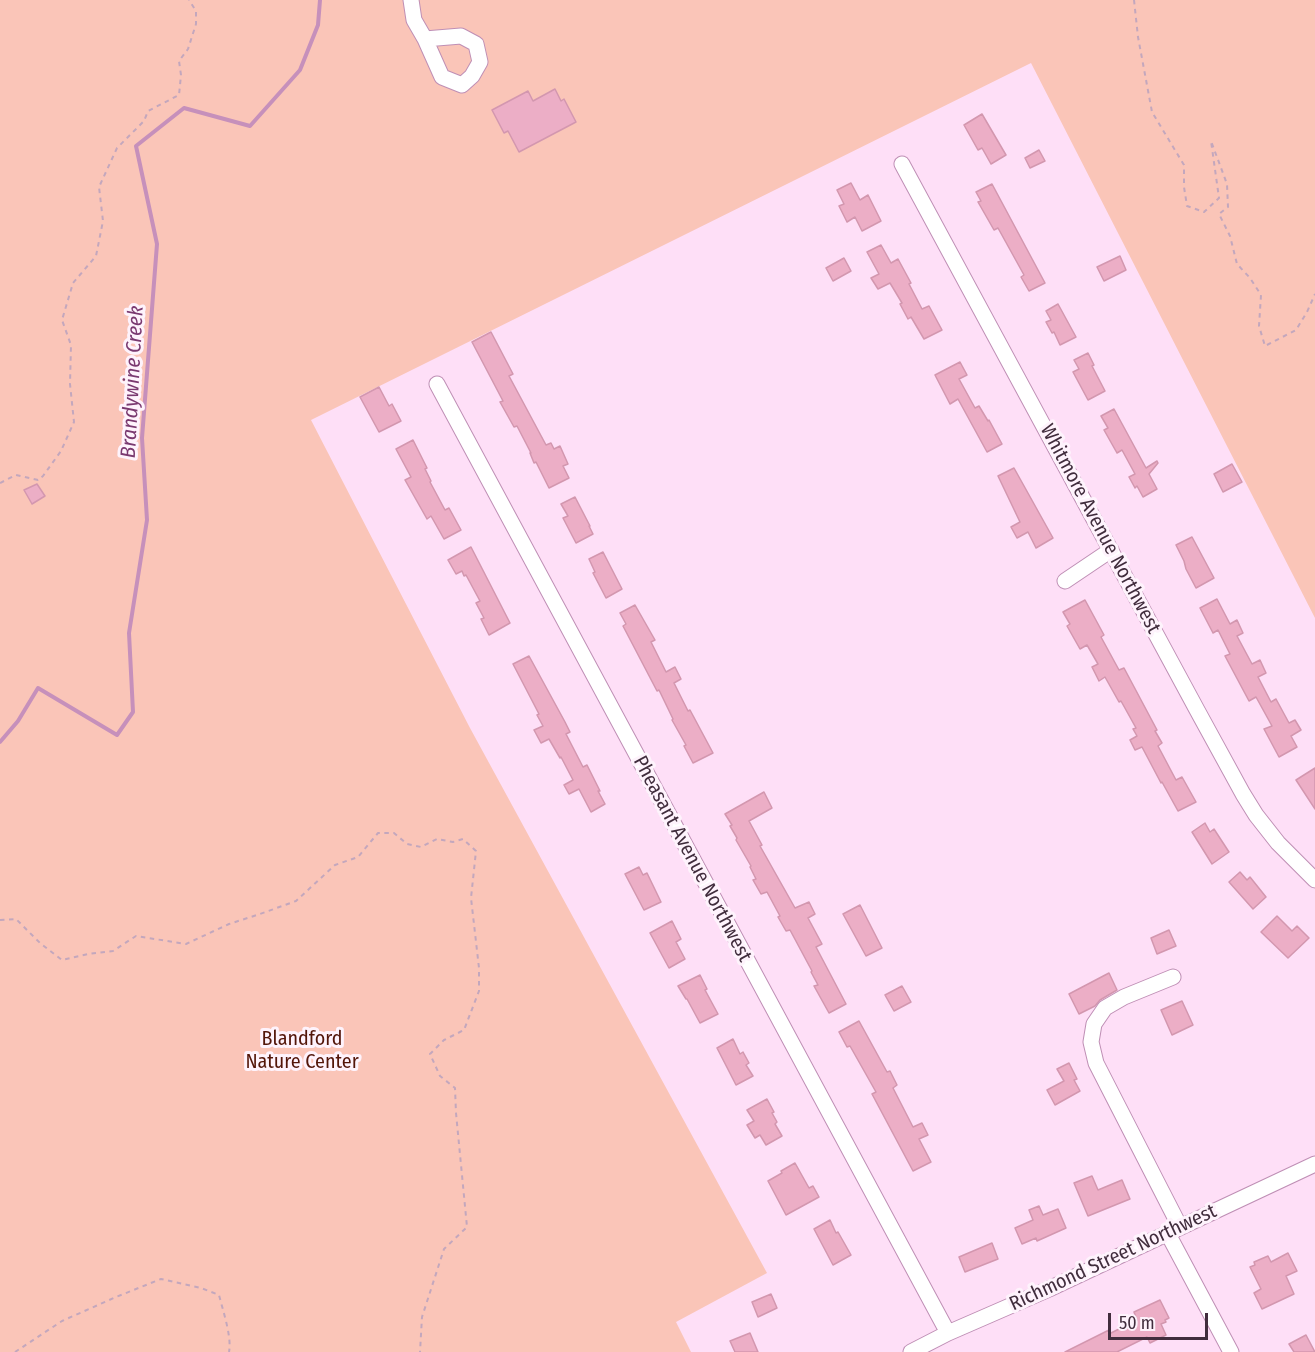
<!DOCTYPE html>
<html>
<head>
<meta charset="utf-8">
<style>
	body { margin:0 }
	#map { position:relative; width:1315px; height:1352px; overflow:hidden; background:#fedff7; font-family:"Fira Sans Condensed",sans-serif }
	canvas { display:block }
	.scale { position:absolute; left:1108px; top:1313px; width:100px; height:27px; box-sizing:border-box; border:3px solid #412d3d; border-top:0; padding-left:8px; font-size:18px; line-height:21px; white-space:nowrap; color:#412d3d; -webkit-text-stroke:4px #fef3fc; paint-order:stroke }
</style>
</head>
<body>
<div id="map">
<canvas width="1315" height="1352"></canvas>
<div class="scale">50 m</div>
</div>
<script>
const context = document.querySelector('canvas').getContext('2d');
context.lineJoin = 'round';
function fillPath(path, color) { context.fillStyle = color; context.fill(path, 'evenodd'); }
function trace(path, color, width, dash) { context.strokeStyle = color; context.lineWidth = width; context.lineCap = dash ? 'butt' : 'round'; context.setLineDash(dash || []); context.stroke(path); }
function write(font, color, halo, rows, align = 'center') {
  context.font = font + ' "Fira Sans Condensed",sans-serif'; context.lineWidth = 6; context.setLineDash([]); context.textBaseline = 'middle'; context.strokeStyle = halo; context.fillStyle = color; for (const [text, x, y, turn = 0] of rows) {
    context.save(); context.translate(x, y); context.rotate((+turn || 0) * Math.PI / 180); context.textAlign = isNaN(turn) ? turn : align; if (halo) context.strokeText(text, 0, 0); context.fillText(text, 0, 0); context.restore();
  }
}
fillPath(new Path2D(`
	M0,0H1315V618L1031,63L311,420L470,728L767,1273L676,1322L691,1352H0Z`), '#fac5b8');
trace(new Path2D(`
	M0,742L18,721L38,688L117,735L133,712L129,633L147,520L142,438L157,244L136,146L184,108L250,126L300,70L318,25L320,0`), '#c690bb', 4);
const building = new Path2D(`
	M555,89L561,101L564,99L576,122L519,152L508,131L504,133L492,110L528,91L533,101Z
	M982,114L1006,155L991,164L982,148L978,150L964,125Z
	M1039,150L1045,161L1030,168L1025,158Z
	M851,183L860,200L868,195L881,221L862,231L855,217L847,222L839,206L844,204L837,190Z
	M992,184L1045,283L1029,291L1021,277L1024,275L998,228L994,230L978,202L981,201L976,192Z
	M881,245L891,263L898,259L911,283L909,284L922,309L929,306L942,330L924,339L911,317L908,319L900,304L902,303L890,283L878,289L871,278L879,274L867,252Z
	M1120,256L1126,270L1104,281L1097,267Z
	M844,258L851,271L833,281L826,268Z
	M1058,304L1076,337L1060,345L1054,332L1052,333L1046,322L1051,320L1046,311Z
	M491,332L513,374L509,376L546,445L551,443L554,449L560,446L568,464L563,466L569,478L549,488L536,462L534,463L530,453H531L517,426L514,427L500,402L503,401L472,342Z
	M1088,353L1094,365L1092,366L1105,391L1088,400L1073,372L1079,369L1074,360Z
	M960,362L967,375L959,379L975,408L979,406L988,421L989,420L1002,444L987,452L958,399L950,404L935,375Z
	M379,387L389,406L392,404L401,421L379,432L360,397Z
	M1114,409L1146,468L1157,461L1158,463L1149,474L1157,489L1143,497L1137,486L1135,488L1129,477L1135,474L1122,450L1117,453L1104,430L1108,428L1101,416Z
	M413,440L427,468L425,469L431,481L430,482L445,510L449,508L461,530L444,539L431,516L427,519L405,480L411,477L396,449Z
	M1232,464L1242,482L1223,492L1214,474Z
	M1014,468L1053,538L1036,548L1028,532L1017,538L1011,527L1020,522L998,476Z
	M37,484L45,496L32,504L24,490Z
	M575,497L590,526H589L593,534L576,543L563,518L568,516L561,504Z
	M1192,537L1214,578L1196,588L1186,569L1184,561L1176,545Z
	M471,547L510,623L489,635L481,619L484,618L476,603L480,601L466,575L464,576L462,571L456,574L448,560Z
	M603,552L622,589L606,598L593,573L595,572L589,559Z
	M1217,599L1230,624L1237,620L1243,633L1237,636L1252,664L1260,660L1266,673L1258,677L1271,702L1276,699L1289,723L1295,720L1301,730L1291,736L1297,747L1279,757L1264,729L1272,726L1256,697L1249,701L1225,656L1230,654L1218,630L1213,633L1200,608Z
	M1085,600L1104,635L1101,637L1119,670L1124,668L1157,730L1155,731L1162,743L1158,746L1176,780L1182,777L1196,802L1178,811L1162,782L1161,783L1142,747L1135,750L1130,740L1137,736L1133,729L1136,728L1121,701L1119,702L1105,677L1099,681L1092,667L1098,664L1087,645L1080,649L1067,626L1070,624L1063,612Z
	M635,605L655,640L651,642L666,672L675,667L681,679L674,683L688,711L690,710L713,753L693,763L684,746L686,745L672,720L673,719L659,690L657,691L623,626L626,624L620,613Z
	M529,656L565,722L570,732L566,734L583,767L587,765L600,791H598L605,804L591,812L579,789L569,794L564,785L573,780L561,757L560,758L549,739L541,743L534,730L543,726L537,715L539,714L513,664Z
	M1315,768V809L1296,780Z
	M764,792L772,808L749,821L762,845L760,846L795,908L809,902L815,914L808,918L822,944L816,947L846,1004L829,1013L814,986L818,985L811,972L812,971L790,930L786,931L778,917L780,916L767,892L761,894L753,880L756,879L750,867L751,866L736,840L737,838L730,826L732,825L725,814Z
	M1205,823L1210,832L1214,829L1229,852L1212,864L1192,832Z
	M639,867L643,875L647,873L661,902L644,910L625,874Z
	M1240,872L1247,880L1250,877L1266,897L1253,909L1229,882Z
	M860,905L882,948L866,956L843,914Z
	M1277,916L1292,931L1297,926L1309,938L1288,958L1261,932Z
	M672,921L681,939L676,942L685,959L669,968L650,933Z
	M1169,930L1176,946L1157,954L1151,938Z
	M1109,973L1117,990L1100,1000L1095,1006L1079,1014L1069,994Z
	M700,975L707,989L705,990L718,1014L700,1023L687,999H686L678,986Z
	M902,986L911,1002L894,1011L885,995Z
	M1182,1001L1193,1025L1172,1035L1161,1010Z
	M859,1021L887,1072L890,1071L897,1085L893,1088L913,1127L922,1123L928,1135L919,1139L931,1162L913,1171L872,1094L876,1092L850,1046L847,1047L839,1032Z
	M733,1039L740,1054L743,1052L749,1063L746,1065L753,1076L736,1085L717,1048Z
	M1069,1063L1077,1079L1074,1080L1080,1091L1055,1105L1047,1090L1064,1081L1057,1069Z
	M767,1099L774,1112L772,1113L777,1122L775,1124L782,1136L766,1145L760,1135L755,1138L747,1125L754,1121L747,1110Z
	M795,1163L809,1188L813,1186L819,1197L786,1215L768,1181L782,1173L781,1171Z
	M1092,1176L1098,1190L1122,1180L1130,1199L1088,1216L1074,1183Z
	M1039,1206L1043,1215L1058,1209L1066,1228L1037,1241L1036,1238L1022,1244L1015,1228L1033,1220L1029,1210Z
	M830,1220L836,1233L838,1232L851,1255L833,1265L814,1229Z
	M992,1243L998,1259L965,1272L959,1257Z
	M1288,1253L1297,1271L1286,1276L1294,1294L1262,1309L1254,1293L1261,1289L1250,1267L1255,1265L1254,1262L1268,1256L1271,1262Z
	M771,1294L777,1308L758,1317L752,1302Z
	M1160,1300L1169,1318L1165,1320L1166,1322L1161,1324L1166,1335L1150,1343L1147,1337L1117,1352H1065L1109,1330L1111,1333L1137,1320L1134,1312Z
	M750,1333L758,1352H735L730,1341Z
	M1306,1335L1315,1352H1294L1289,1344Z`);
fillPath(building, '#ecaec6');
trace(building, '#d397af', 1.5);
const minor = new Path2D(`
	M411,0L414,20L425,39L442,77L462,85L472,76L480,62L476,44L461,36L425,39
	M902,164C1017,374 1128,585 1243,794L1256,815L1278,843L1315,880
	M437,384L948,1333
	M1065,581L1111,550
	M1173,977L1124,997L1105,1008L1094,1024L1091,1042L1096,1063L1180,1227
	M1168,1234L1231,1352
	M911,1352L948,1333L1049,1289L1315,1164`);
trace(minor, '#bf8fb5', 17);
trace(new Path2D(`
	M1134,0L1138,37L1152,112L1184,165V187L1187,206L1204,212L1219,198L1211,141L1227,184L1228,207L1219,214L1230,236L1237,264L1250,278L1261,295L1259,326L1265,346L1296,330L1307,312L1315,294
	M0,483L16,475L38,480L43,476L61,451L74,422L70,384L71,345L62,320L73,283L96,256L103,221L99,187L117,148L144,121L148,111L179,95L181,75L179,61L188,49L196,24V11L189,0
	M0,920L16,919L40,943L62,960L88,954L113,951L136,936L186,944L229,924L260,914L296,901L335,865L358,857L378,833H394L407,844L421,847L437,839L453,842L463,839L476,851L471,898L479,968V991L464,1030L444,1040L430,1054L440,1076L455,1088L456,1113L467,1227L444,1249L422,1317L420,1352
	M15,1352L62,1321L116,1297L161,1279L201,1288L219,1295C223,1311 232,1337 229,1352`), '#c3a7bd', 2, [4.5, 4.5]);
trace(minor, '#fff', 15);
write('20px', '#412d3d', '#fef3fc', [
	["Whitmore Avenue Northwest",1100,529,62],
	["Pheasant Avenue Northwest",692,859,62],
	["Richmond Street Northwest",1113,1258,-25]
]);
write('20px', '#531609', '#fef3fc', [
	["Blandford",302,1039],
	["Nature Center",302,1062]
]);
write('italic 21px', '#7a3970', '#fef3fc', [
	["Brandywine Creek",133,382,-87]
]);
</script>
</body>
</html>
